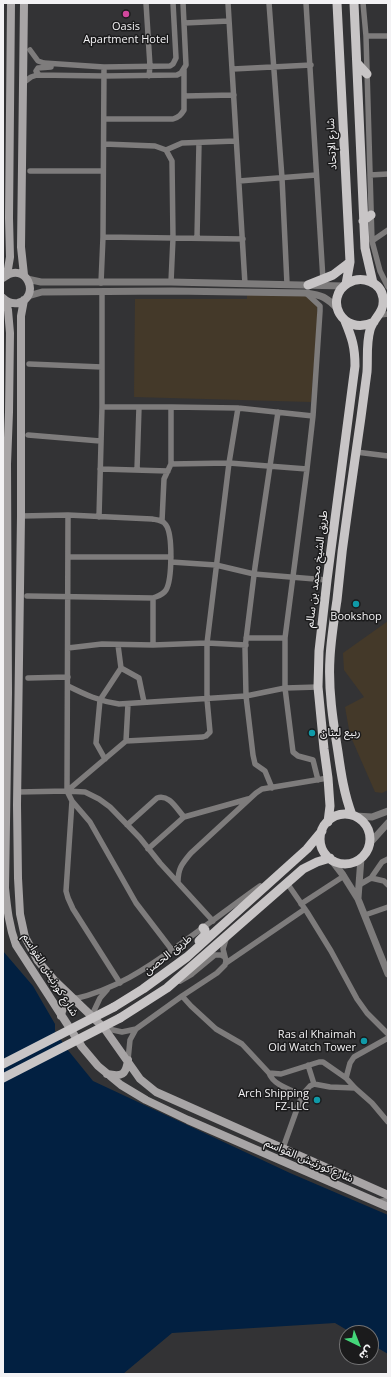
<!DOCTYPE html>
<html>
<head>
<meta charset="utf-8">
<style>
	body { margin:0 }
	#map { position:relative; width:391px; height:1377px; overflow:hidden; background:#333335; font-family:"Open Sans","Noto Sans Arabic",sans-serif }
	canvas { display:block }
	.frame { position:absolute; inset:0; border:4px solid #f3f2f4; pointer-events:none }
	.north { position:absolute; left:339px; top:1325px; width:40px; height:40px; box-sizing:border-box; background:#1b1b1c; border:1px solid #717172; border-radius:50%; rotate:137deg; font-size:11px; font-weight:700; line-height:16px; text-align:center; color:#f3f2f4 }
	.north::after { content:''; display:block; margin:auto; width:14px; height:18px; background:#44d77a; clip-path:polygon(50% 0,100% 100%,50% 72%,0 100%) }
</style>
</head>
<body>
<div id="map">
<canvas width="391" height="1377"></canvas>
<div class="frame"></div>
<div class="north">ش</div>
</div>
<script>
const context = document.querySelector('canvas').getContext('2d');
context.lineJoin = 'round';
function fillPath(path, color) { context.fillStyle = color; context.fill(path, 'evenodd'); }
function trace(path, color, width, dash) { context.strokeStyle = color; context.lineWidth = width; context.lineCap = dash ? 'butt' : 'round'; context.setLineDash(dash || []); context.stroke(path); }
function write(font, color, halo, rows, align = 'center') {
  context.font = font + ' "Open Sans","Noto Sans Arabic",sans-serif'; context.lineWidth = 3; context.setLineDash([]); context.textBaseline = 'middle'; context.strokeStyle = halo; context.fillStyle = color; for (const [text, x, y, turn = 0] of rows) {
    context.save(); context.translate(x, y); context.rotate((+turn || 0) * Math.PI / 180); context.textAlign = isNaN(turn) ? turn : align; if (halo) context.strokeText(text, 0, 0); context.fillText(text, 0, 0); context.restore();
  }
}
fillPath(new Path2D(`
	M247,294L306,295L317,306L318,315L311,402L134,397L135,299H247Z
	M388,621V790L382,793L375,792L350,735L345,707L364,697L344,670L343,653Z`), '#443929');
fillPath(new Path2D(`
	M3,951L33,986L55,1024V1031L67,1049L93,1081L290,1173L388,1215V1354L371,1344V1333H352L335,1323L172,1333L123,1374H3Z`), '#022041');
trace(new Path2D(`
	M146,3L150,66L149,76
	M228,3L245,284
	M269,3L282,178L287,284
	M306,3L323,280
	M363,3L366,36L372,241L380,271L388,287
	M184,23L229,21
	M366,36H388
	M30,50L38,61L44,63L104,67L170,66L173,64L176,58L173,3
	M233,69L311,65
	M39,75L36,71L38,68L51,67
	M23,83L31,77L37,75L104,76L177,75L181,73L186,65L183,3
	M185,96L234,95
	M104,119H173C179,117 181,115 184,110V70
	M104,144L155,146L166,150L172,161L173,238L171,282
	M166,150L182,143L236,141
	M30,171H103
	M370,175L388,174
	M239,181L316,175
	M103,237L243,239
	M197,238L199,143
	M372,241L388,230
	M101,283L103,237L104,67
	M306,293L320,306V311L313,416L307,469L285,638V688L293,752L298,756L313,760L318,780
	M380,315L388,314
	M29,364L102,367
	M102,407H171L238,408L313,416
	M28,435L100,441
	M356,452L388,456
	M171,464L229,463L307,469
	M100,469L168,471
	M137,470L139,407
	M68,515L67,791L72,801L66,891L68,898L73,909L120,983
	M21,516L68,515L152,519C158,520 163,520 166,525C173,535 172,580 166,590C163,595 158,596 153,598L27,596
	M99,517L102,407V292
	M162,521L164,479L171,464V407
	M68,557H171
	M171,562L216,565L254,574L327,580
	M153,598V645
	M246,638H285
	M68,648L102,644L153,645L207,643L246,645
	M121,668L139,678L144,702
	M28,678L68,677
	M68,686C86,695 99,701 119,704L246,696L285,688L318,687
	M126,741L128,704
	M105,759L96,743L100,700L121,668L118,645
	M272,788L265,771L255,764L253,755L246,696L245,648L255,567L278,412
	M67,791L126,741L203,737L206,736L210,732L207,699V643L229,463L238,408
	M18,792L67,791L85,792L99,799L110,807L140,838L160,863L213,921
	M72,801L90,822L136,903L172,950
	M127,825L157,798C169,794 176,808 184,817
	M148,849L184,817L248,799
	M371,878L384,881L388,885
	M178,882C178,868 182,864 191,853L256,793L262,789L328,778
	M287,883L307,912L331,951L357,999L367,1013L388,1034
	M359,885L371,878L382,862L388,859
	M301,904L344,876
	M365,915L388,907
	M226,963L305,909
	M180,981L192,974L215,955H221L225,957
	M182,996L191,1006L216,1029L242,1044L269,1073L281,1074L319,1062H323L346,1078
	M74,999C114,990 146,969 179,945C206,926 233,905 260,886
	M92,1015L100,998L107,990
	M104,1028L122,1032L136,1029L182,996L217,973L225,965L226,961L223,949L226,939
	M388,1038L354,1057L350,1063L346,1078L355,1088L372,1103L388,1122
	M128,1060L130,1040L136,1029
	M308,1065L314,1084
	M269,1073C273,1085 291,1090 302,1095
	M283,1148L302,1095L310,1086L314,1084L330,1087L355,1088
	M377,1202L388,1200`), '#7e7c7c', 5.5);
trace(new Path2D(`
	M27,279L41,282H171L344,286
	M28,296L42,292L172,291L306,293C322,295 326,297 338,309
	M355,816L372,817L388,811
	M370,843L388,823
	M330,858L343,875L358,899L388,974
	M358,898L361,858`), '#7e7c7c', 7);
trace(new Path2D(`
	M24,3L21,247L24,275
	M7,275L10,257L9,218L11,3
	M3,298C7,302 12,304 18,303C42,297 26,259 3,278
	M5,300L8,310L10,333L9,412L7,464L8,693L5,888C7,908 9,926 16,945L82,1047L98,1066L121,1085L146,1100L188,1120L388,1207
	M24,300L21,316V516L17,805L18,878L20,914L25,937L38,961L55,981L104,1028L140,1079L156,1092L388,1195
	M61,1016C62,1007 66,1003 74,999
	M107,1074C122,1077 126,1075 128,1060`), '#a8a5a6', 8);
trace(new Path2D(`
	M337,3L350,262L346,284
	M354,3L365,248L373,283
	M357,63L367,74
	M363,221L371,215
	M308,285L333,275L350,262
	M320 839a25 25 0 1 1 50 0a25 25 0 1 1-50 0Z
	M352,815C344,794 341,773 338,752C333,721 328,689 330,658C331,639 334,620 337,600C340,567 344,534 349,501C353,473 357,445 361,417C363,402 365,387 367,372C368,358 366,344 370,330C373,318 385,313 383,298C381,282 362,275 348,283C323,298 342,337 374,322
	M328,822L330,806L328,778L324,749L318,687L319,651L327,580L355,366C355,347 352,338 345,321
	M199,941L205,935V930L203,928
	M114,1007L143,989L187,957L307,849L322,831
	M120,1018L167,988L303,869L317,862L330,858`), '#c8c5c6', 9);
trace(new Path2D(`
	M3,1064L114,1007
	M3,1078L120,1018`), '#c8c5c6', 9);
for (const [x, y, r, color] of [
	[126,14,4,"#d1479c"],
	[356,604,4,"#0f9aa8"],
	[312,733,4,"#0f9aa8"],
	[364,1041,4,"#0f9aa8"],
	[317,1100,4,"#0f9aa8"]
]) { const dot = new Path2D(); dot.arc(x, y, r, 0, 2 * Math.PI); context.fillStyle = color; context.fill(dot); trace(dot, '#1b1b1c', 1.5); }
write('11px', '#f3f2f4', '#1b1b1c', [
	["Oasis",126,27],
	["Apartment Hotel",126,40],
	["Bookshop",356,617],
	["ربيع لبنان",320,733,"left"],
	["Ras al Khaimah",356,1035,"right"],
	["Old Watch Tower",356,1048,"right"],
	["Arch Shipping",309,1094,"right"],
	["FZ-LLC",309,1107,"right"]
]);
write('11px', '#f3f2f4', '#1b1b1c', [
	["شارع الإتحاد",332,144,-93],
	["طريق الشيخ محمد بن سالم",317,569,-83],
	["طريق الحصن",168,955,-38],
	["شارع كورنيش القواسم",50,975,58],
	["شارع كورنيش القواسم",309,1161,23]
]);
</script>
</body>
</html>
